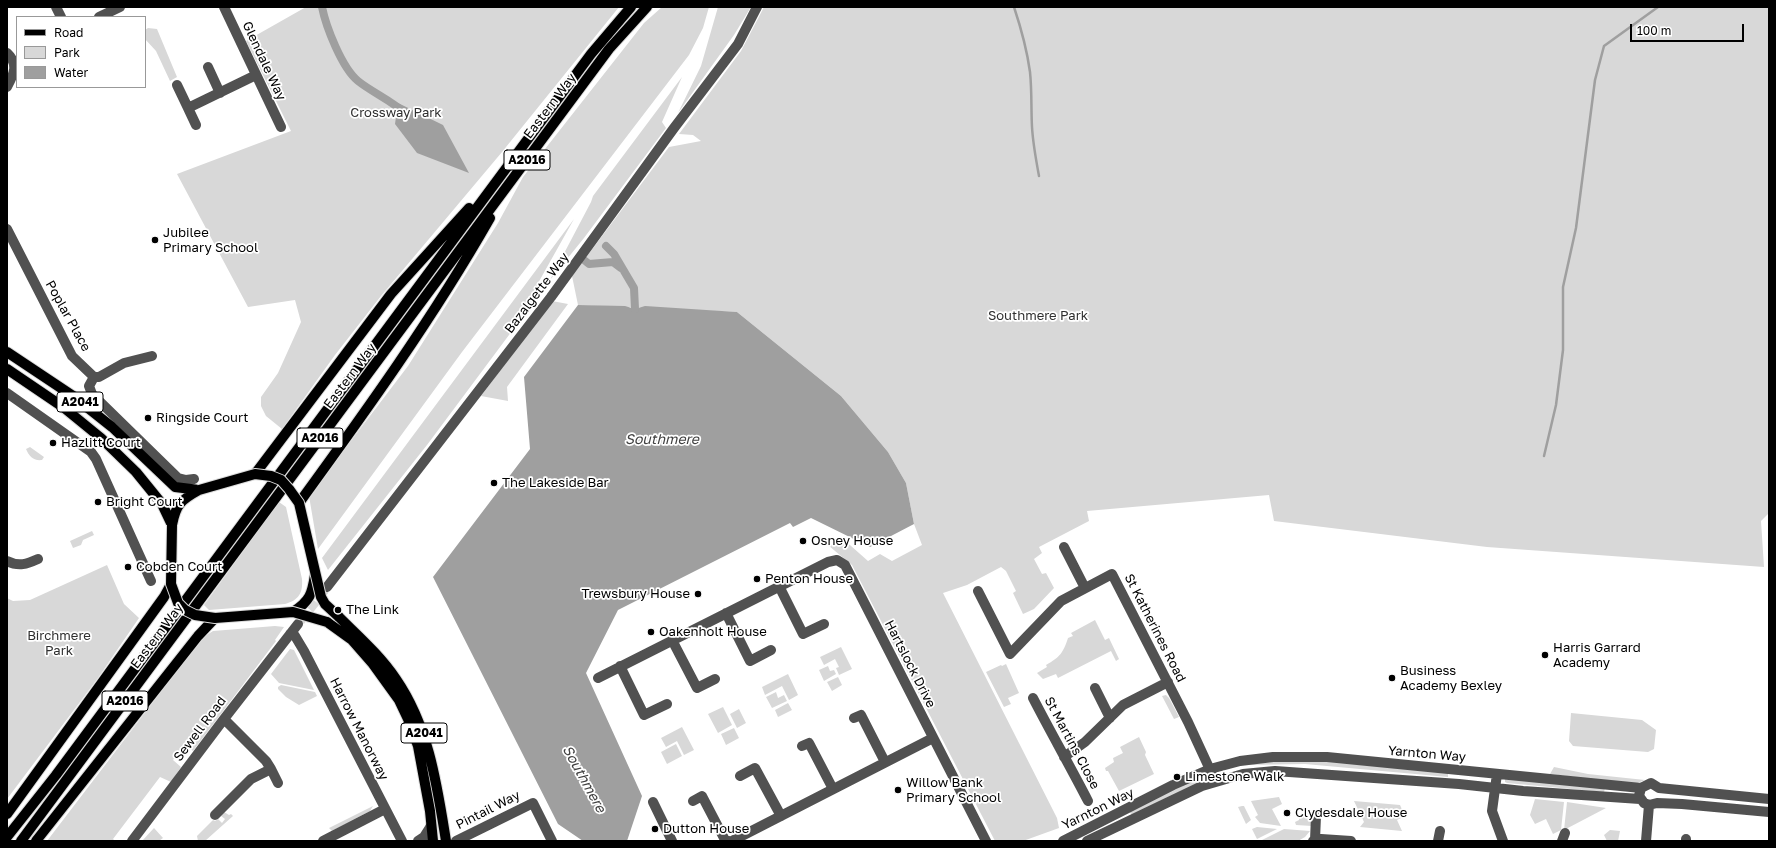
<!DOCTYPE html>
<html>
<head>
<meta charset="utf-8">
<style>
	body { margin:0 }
	#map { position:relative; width:1776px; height:848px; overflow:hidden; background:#fff; font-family:"Golos Text",sans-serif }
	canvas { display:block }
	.frame { position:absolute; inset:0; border:8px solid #000; pointer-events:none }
	.legend { position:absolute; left:16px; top:16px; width:130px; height:72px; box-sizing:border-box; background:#fff; border:1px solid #999; margin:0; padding:5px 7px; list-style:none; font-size:12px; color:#000 }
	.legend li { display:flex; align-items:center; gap:8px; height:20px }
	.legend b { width:20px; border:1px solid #999 }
	.scale { position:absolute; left:1630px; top:24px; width:114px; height:18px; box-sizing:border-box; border:2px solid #000; border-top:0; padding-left:5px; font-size:12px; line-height:14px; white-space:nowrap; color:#000; -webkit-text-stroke:3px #fff; paint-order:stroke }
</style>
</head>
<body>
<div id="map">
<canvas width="1776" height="848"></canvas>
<div class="frame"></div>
<ul class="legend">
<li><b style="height:5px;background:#000"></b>Road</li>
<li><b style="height:11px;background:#d8d8d8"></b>Park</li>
<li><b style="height:11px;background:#9f9f9f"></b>Water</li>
</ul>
<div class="scale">100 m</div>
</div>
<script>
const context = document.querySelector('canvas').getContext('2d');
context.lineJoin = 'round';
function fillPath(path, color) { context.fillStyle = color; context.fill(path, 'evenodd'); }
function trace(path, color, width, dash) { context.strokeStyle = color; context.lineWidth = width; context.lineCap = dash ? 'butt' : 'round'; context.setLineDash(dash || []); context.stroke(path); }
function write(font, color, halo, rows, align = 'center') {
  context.font = font + ' "Golos Text",sans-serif'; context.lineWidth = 3.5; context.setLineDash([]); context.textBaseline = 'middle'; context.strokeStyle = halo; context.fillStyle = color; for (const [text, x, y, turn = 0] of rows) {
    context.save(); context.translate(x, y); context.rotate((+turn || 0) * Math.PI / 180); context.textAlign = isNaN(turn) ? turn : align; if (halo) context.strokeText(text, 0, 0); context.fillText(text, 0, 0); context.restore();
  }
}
fillPath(new Path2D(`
	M306,7H619L502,152L381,296L335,355L282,429L266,416L261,406V397L278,373L301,322L295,300L248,307L177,174L291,131L246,41Z
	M662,7H709L703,28L689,55L462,352L318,549L309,496L408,366L498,223L523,177L644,23Z
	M718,7H751L734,35L678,113L701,66Z
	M764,7H1769V513L1761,521L1764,567L1487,547L1274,521L1269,495L1087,511L1089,521L1039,547L1042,553L1034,559L1042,574L1046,573L1054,588L1034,609L1023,614L1013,593L1016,591L1006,571L1001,567L967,585L943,593L1057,818L1059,828L1023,841H995L852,565L829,546L842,538L868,561L880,554L892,561L922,545L914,524L906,483L888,452L841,396L737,312L578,305L572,276L669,147L701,141L693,135L679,134L741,51Z
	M148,28L157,29L177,77L170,81L156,51L145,39V30Z
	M682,77L662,122L666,128L584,238L550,280L591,202L593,196Z
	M574,219L537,285L541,292L427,445L328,570L322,558Z
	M552,301L568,304L507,387L508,401L481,396Z
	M30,447L44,457L42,460C33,461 29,456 26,449Z
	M279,502L286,507L302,579C303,593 299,600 285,604L209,610L204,605Z
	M92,531L94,535L83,540L81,545L73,548L70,541Z
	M107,565L124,604L139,618L98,678L7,799V598L13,601L30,600Z
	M1095,620L1105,640L1109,638L1119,659L1116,661L1111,651L1058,678L1056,674L1043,679L1037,673L1047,667L1046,665C1060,657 1063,653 1068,638L1073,636L1071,633Z
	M275,626L284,627L275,640L276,641L193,751L185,744L173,760L181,767L171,782L160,777L113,839L115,841H47L202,638L213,631Z
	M841,647L852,669L839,675L836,668L839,667L835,659L824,665L820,657Z
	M290,649L294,650L314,690L279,683L271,674Z
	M1006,664L1019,693L1008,698L1011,704L1004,707L986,672L1001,665L1002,666Z
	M828,666L830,671L834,670L836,674L824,681L819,670Z
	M788,674L798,695L789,700L782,686L765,695L762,687Z
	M838,677L842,685L832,691L827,682Z
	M281,685L315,692L317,696L299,705L286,697L278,689V687Z
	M776,692L778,698L784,695L787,701L772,708L766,697Z
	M1166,695L1169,698L1179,717L1174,719L1162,696Z
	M788,703L792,710L778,717L775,710Z
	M723,707L732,725L718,733L708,714Z
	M739,709L746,723L737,728L730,714Z
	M1571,713L1642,720L1656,730L1654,749L1648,752L1573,746L1569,741Z
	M682,727L694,750L684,755L677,741L666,747L661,738Z
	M734,728L739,738L726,745L721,734Z
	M1139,737L1146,752L1145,755L1154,774L1119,791L1108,771H1106L1105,768L1114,762L1113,758L1123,753L1120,747Z
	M676,744L682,756L667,764L661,752Z
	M1301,759L1448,772V777L1305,764L1243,765Z
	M1554,767L1588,774L1645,780L1635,784L1550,774Z
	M1205,776L1198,783L1132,815L1129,811L1183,784Z
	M1505,779L1605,788L1604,792L1507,783L1505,782Z
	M1279,797L1282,804L1272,809L1281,826L1260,823L1255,817L1258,815L1251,801Z
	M1535,799L1564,802L1561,830L1553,834L1546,819L1535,824L1530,815Z
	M1354,801L1400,805L1405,816L1397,820L1402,831L1360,827L1364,822Z
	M1567,802L1606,808L1564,830Z
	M373,806L370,811L332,831L329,828Z
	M1242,806H1244L1251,820L1246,824L1238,807Z
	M224,812L229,815L231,814L233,816L205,841H198L197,836L213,820L215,821L218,819L222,823L225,819L221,816Z
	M1302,816L1312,817V826L1296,825L1295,822L1299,820V818Z
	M1257,827L1277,829L1257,839L1252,829Z
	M154,828L163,838L159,841H142Z
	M1284,829L1310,831L1305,837L1298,841H1260Z
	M1610,830L1620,831L1618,841H1607L1604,835Z`), '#d8d8d8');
fillPath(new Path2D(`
	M398,103L443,125L469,173L417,153L395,124Z
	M578,305L625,306L635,309L645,306L737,312L841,396L888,452L906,483L914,524L870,547L811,518L793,527L790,523L618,610L586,673L642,796L627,841H583L558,824L433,577L530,449L524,377Z`), '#9f9f9f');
trace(new Path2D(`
	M1014,7C1021,28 1027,50 1030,72C1032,91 1031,109 1032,127C1033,144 1036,160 1039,176
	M1544,456L1556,405L1563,350V287L1576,228L1595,80L1604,46L1658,7`), '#9f9f9f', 2.5);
trace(new Path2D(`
	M322,7C326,27 342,68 358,81C373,93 391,100 406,114
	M606,246L614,254L634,288L635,309
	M584,260L589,264L613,262L621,268`), '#9f9f9f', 8);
trace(new Path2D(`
	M300,621L325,589`), '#d9d9d9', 10, [10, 5]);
const major = new Path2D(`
	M7,352L73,396L112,427L175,487L199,490
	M7,369L63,407L101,438L136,472L162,504L172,525
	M255,474L391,294L469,208
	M299,503C366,411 433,318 490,218
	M172,525C176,504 181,500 199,490
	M293,612C310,601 312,594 315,575
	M338,616C358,636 380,655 396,679C429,727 437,785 446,841
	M327,622L352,640L373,664L399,700L409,721L418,746L430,811L433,841
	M7,814L164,597L171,584
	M7,837L56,775L591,54L631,7
	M21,841L609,49L647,7
	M36,841L198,636L215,618`);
trace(major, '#dbdbdb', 12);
trace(new Path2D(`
	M56,7L61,17
	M224,7L281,127
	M99,17L120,7
	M7,53C19,64 14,74 7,87
	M208,67L220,93
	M177,85L188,108
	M196,125L188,108L256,75
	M7,229L72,356L94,377H99L124,363L152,356
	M94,377L89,386L92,394L178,478L186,480L194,479
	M7,393L91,452L96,459L151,581
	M1064,547L1085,588
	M7,561C19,567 27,564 38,559
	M779,586L803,634L824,624
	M327,587L551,297L674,128L738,44L757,7
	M978,591L1010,654L1061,601L1112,574L1188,722L1212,774
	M726,613L750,661L771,650
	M290,634L295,636L304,651L402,841
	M672,640L697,688L715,679
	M620,666L644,715L667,704
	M598,678L828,562L837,560L845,565L986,841
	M1095,688L1110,718
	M1033,698C1051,733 1070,766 1088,801
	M854,718L861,715L885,762
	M802,746L809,743L833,789
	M1064,757L1085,742L1123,705L1168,682
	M271,769L278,783
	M1497,774L1492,811L1503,841
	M740,776L755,768L781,816
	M1769,799L1659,788L1651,783L1641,788L1639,796L1644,803L1649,805L1657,803L1682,804L1769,812
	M693,801L702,796L725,840L729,841
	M653,802L672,841
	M215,815L251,779L271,769L266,761L224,719
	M1315,840L1316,816
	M132,841L224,719L298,624
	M323,841L385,809
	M418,841L424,837L431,826
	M456,841L533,803L552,841
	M732,841L933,738
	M1063,841L1173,785L1210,769L1240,761L1273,757H1327L1641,788
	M1087,841L1202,786L1243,774L1275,771L1459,784L1523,791L1640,799
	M1313,841L1321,839L1351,841
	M1438,841L1440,831
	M1562,841L1565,833
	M1646,841L1649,805
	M1686,841V839`), '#515151', 10);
trace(major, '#000', 10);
const majorBridge = new Path2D(`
	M199,490L255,474L271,476L281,480L289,489L299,503L321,597L325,604L338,616
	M172,525L171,584L178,603L185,610L195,615L215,618L293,612L327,622`);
trace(majorBridge, '#dbdbdb', 12, []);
trace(majorBridge, '#000', 10);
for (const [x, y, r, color] of [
	[155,240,4,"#000"],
	[148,418,4,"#000"],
	[53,443,4,"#000"],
	[494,483,4,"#000"],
	[98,502,4,"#000"],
	[803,541,4,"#000"],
	[128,567,4,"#000"],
	[757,579,4,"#000"],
	[698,594,4,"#000"],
	[338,610,4,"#000"],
	[651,632,4,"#000"],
	[1545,655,4,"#000"],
	[1392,678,4,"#000"],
	[1177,777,4,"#000"],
	[898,790,4,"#000"],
	[1287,813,4,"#000"],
	[655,829,4,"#000"]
]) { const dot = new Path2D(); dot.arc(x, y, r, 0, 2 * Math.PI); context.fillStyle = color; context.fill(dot); trace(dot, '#fff', 1.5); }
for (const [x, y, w] of [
	[527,160,46],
	[80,402,46],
	[320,438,46],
	[125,701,46],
	[424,733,46]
]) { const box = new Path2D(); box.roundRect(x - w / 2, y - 10, w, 20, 3); context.fillStyle = '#fff'; context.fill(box); trace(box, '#000', 1); }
write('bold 12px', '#000', null, [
	["A2016",527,160],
	["A2041",80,402],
	["A2016",320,438],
	["A2016",125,701],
	["A2041",424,733]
]);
write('13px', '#000', '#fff', [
	["Glendale Way",264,61,65],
	["Eastern Way",550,106,-53],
	["Bazalgette Way",537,293,-53],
	["Poplar Place",68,316,61],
	["Eastern Way",350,376,-53],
	["St Katherines Road",1155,628,63],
	["Eastern Way",157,636,-53],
	["Hartslock Drive",910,664,63],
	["Sewell Road",200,729,-53],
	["Harrow Manorway",359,729,63],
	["St Martins Close",1072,743,62],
	["Yarnton Way",1427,754,5],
	["Yarnton Way",1098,809,-26],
	["Pintail Way",488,810,-27]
]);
write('13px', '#2f2f2f', '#fff', [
	["Crossway Park",396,113],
	["Southmere Park",1038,316],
	["Birchmere",59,636],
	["Park",59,651]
]);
write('13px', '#000', '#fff', [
	["Jubilee",163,233],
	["Primary School",163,248],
	["Ringside Court",156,418],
	["Hazlitt Court",61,443],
	["The Lakeside Bar",502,483],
	["Bright Court",106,502],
	["Osney House",811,541],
	["Cobden Court",136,567],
	["Penton House",765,579],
	["Trewsbury House",690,594,"right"],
	["The Link",346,610],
	["Oakenholt House",659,632],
	["Harris Garrard",1553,648],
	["Academy",1553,663],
	["Business",1400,671],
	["Academy Bexley",1400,686],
	["Limestone Walk",1185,777],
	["Willow Bank",906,783],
	["Primary School",906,798],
	["Clydesdale House",1295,813],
	["Dutton House",663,829]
], 'left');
write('italic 14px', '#404040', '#fff', [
	["Southmere",662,440],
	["Southmere",584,779,61]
]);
</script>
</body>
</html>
